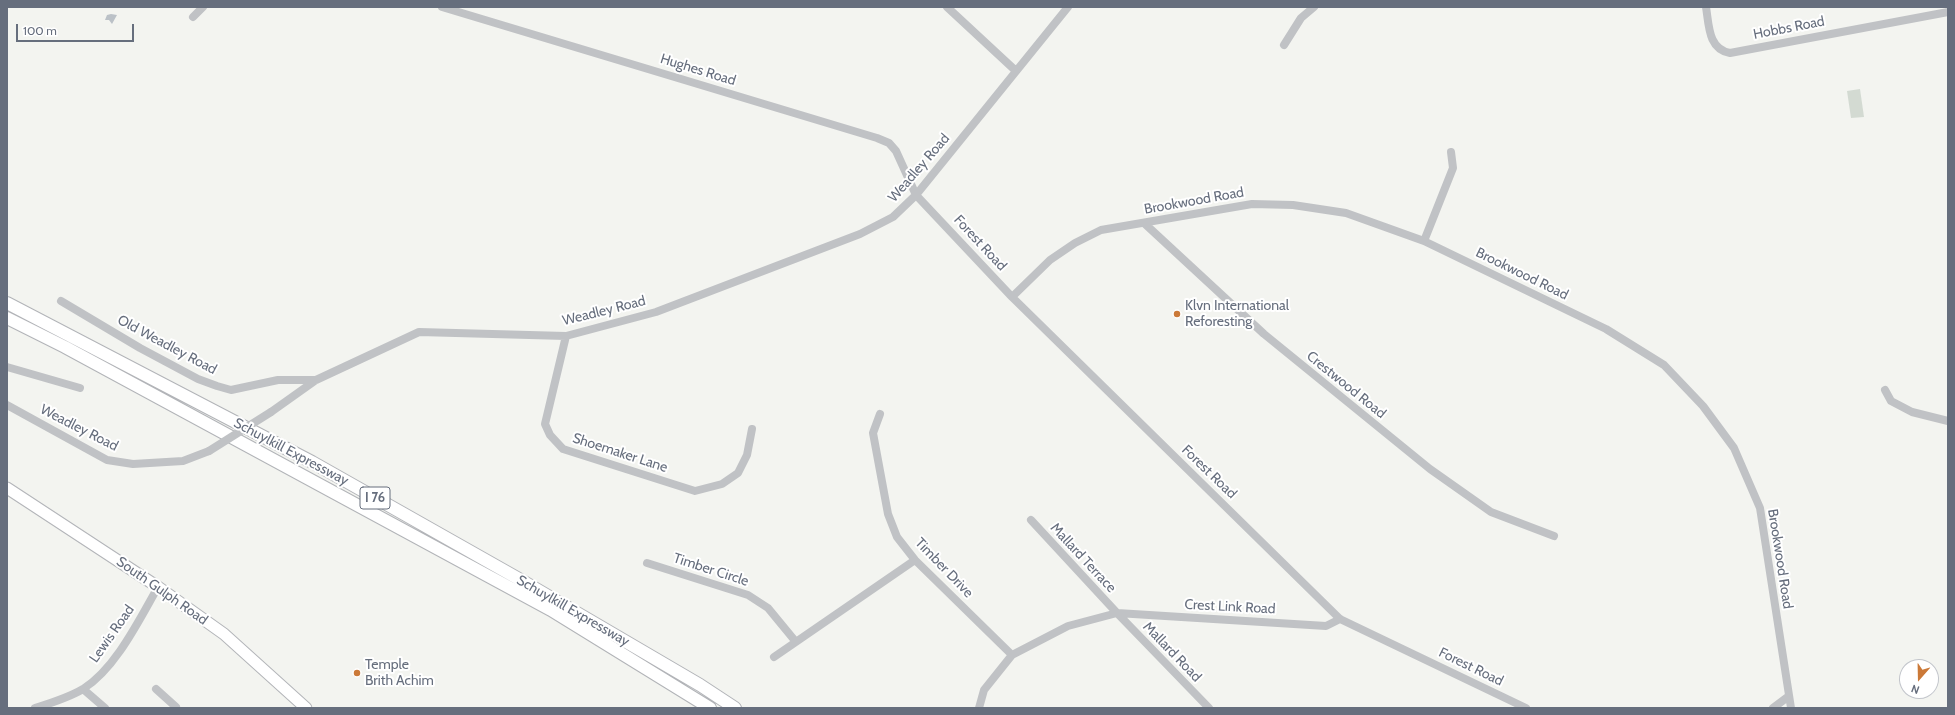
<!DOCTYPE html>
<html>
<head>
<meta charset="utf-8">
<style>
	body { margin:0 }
	#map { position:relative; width:1955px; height:715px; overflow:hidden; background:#f3f4f0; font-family:Cabin,sans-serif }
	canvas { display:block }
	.frame { position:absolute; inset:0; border:8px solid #666e7d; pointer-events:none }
	.north { position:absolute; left:1899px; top:659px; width:40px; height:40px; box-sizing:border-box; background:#fff; border:1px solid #c2c5cb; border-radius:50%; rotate:200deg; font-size:11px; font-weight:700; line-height:16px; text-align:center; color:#666e7d }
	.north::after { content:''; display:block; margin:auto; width:14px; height:18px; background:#cb7938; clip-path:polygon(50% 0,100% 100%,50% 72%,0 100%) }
	.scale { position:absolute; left:16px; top:24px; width:118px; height:18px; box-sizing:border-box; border:2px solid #666e7d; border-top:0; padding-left:5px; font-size:12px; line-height:14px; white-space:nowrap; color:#666e7d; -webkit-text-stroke:3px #fff; paint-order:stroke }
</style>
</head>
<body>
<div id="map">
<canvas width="1955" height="715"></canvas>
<div class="frame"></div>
<div class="north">N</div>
<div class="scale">100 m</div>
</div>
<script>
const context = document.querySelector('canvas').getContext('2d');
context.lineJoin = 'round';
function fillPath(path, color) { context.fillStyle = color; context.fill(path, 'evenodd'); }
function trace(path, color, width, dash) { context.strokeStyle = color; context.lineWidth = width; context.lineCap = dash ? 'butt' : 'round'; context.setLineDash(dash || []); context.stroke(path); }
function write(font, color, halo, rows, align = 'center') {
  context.font = font + ' Cabin,sans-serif'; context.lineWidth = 4; context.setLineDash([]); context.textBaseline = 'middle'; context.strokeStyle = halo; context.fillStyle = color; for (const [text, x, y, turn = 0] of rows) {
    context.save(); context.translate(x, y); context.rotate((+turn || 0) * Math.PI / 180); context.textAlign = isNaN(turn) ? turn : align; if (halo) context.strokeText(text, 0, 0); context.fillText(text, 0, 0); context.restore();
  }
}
fillPath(new Path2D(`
	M1860,89L1864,117L1851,118L1847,91Z`), '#d3dad2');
fillPath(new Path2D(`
	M111,14L117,15L112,24L109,20H105L107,15Z`), '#bbc1c7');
const major = new Path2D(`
	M7,488L158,587L224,634L306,708`);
const highway = new Path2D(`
	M7,303L312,462L519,579L700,685L735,708
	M7,318L65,347L551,610L710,708`);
trace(major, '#b3b5b9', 13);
trace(highway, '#b2b4b8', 14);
trace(new Path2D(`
	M442,7L877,138L889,143L896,151L916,195L1012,297L1340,619L1526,708
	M947,7L1016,71
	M1706,7C1709,25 1708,49 1730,53L1948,12
	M193,17L203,7
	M1284,45L1301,18L1314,7
	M1144,223L1264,334L1430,469L1491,512L1554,536
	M1424,241L1453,168L1451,152
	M1012,297L1050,260L1075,243L1101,230L1252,204L1293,205L1346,213L1424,241L1606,329L1664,365L1703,406L1734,448L1760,508L1791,708
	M61,301L140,348L198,379L217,386L231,390L278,380H316
	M566,336L545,424L550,435L563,449L695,491L722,484L738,473L747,455L752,429
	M7,367L80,388
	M1885,390L1891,401L1912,412L1948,421
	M7,405L107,460L133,464L183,461L209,451
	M271,412L316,380L419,332L566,336L656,312L860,234L893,217L916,195L1068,7
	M880,414L873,433L888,514L897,537L915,560L1012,655
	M1031,520L1117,613L1209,708
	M647,563L748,595L768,608L796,642
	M774,657L915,560
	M83,689L105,708
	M156,689L176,707L175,708
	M35,708C51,703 68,698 83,689C116,668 139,620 158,587
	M979,708L984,690L1012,655L1068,626L1117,613L1326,626L1340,619
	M1773,708L1789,696`), '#c0c2c5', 8);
trace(major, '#fff', 11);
trace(highway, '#fff', 12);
trace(new Path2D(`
	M209,451L271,412`), '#c0c2c5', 8);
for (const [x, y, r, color] of [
	[1177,314,4,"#cb7938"],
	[357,673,4,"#cb7938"]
]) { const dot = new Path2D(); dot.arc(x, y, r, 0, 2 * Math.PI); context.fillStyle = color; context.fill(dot); trace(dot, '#fff', 1.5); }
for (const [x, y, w] of [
	[375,498,30]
]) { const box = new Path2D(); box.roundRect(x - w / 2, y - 11, w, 22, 3); context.fillStyle = '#fff'; context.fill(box); trace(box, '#666e7d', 1); }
write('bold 13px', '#666e7d', null, [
	["I 76",375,498]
]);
write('14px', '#666e7d', '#fff', [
	["Hobbs Road",1789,28,-11],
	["Hughes Road",698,70,17],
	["Weadley Road",919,168,-49],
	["Brookwood Road",1194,201,-10],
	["Forest Road",980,243,47],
	["Brookwood Road",1522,274,26],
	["Weadley Road",604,311,-14],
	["Old Weadley Road",167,345,28],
	["Crestwood Road",1346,385,39],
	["Weadley Road",79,428,27],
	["Schuylkill Expressway",291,452,28],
	["Shoemaker Lane",620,453,18],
	["Forest Road",1209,472,44],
	["Mallard Terrace",1083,558,47],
	["Brookwood Road",1780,559,81],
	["Timber Drive",944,568,46],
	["Timber Circle",711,570,18],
	["South Gulph Road",162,591,35],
	["Crest Link Road",1230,607,3],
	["Schuylkill Expressway",573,611,30],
	["Lewis Road",112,634,-55],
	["Mallard Road",1172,652,46],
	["Forest Road",1471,667,26]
]);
write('14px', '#666e7d', '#fff', [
	["Klvn International",1185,306],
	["Reforesting",1185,322],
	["Temple",365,665],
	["Brith Achim",365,681]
], 'left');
</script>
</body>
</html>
